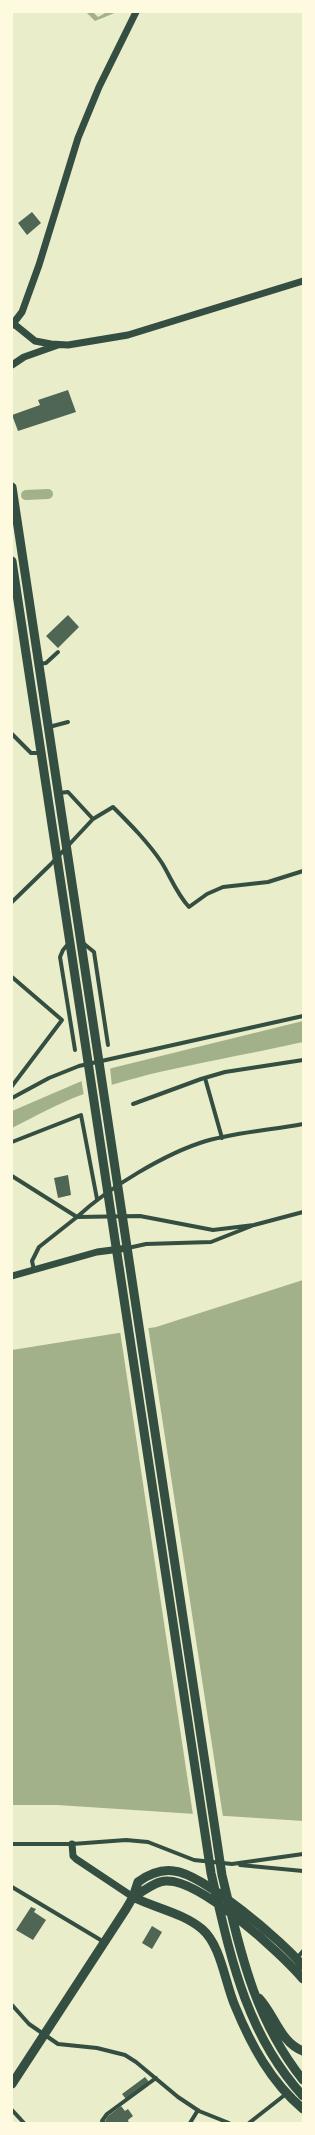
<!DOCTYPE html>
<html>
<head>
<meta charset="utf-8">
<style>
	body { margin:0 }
	#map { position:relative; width:315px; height:2135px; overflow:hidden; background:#e9edc9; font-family:"DejaVu Sans",sans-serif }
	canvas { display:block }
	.frame { position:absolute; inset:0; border:13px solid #fefae0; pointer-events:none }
</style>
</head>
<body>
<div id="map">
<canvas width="315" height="2135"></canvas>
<div class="frame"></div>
</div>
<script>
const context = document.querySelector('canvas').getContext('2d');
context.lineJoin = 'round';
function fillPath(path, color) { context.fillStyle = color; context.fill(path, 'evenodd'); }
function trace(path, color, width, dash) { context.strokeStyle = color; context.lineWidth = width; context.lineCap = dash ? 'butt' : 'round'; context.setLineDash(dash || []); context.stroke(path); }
fillPath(new Path2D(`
	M86,12H93L98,17L107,12H117L95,21Z
	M303,1021V1042C229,1059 152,1069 81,1095C57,1104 34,1117 12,1128V1111L112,1068Z
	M303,1280V1821L57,1805H12V1350L156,1327Z`), '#a3b18a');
fillPath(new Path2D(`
	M110,1067L112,1087L84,1096L81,1078Z
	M148,1326L223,1817L193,1815L120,1331Z`), '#e9edc9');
trace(new Path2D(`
	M26,495L48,494`), '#a3b18a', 10);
fillPath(new Path2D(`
	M32,212L41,223L27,235L18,223Z
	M68,390L76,412L18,431L12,415L40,405L38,400Z
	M68,615L79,627L58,648L46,636Z
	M68,1175L71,1195L58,1198L54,1178Z
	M31,1907L36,1909L34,1912L46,1920L33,1940L16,1930Z
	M152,1926L162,1932L152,1949L142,1943Z
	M145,2077L149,2082L126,2099L122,2094Z
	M121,2106L125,2111L128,2109L133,2116L128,2120L129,2123H107L105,2121L108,2116Z`), '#4f6655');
trace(new Path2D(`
	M39,664L46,663L58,652
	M49,727L68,722
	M12,734L31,753H41
	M59,793L68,792L93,819
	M12,902L50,865L93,819L113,807C130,824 148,842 162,863C171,878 177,894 189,907L207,894L223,887L268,882L303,871
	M69,943L63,950L60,957L75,1050
	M83,943L94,952L108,1045
	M12,977L62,1020L12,1086
	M205,1078L222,1138
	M12,1098L49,1078L79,1066L303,1016
	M133,1104L201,1079L225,1072L303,1060
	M12,1142L81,1115L97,1199
	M12,1176L77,1217C108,1188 166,1153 206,1141C238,1132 271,1130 303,1124
	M128,1248L146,1244L211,1242L254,1225L303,1212
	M34,1270L32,1261L39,1247L77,1217L140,1216L213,1230L254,1225
	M12,1844H72L126,1840L148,1842L194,1860L232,1864L303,1854
	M240,1865L303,1871
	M12,1887L104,1942
	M297,1958L303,1951
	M12,2005L29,2024L58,2044L97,2048L125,2055L136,2062L178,2097L199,2111L229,2123
	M12,2110L24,2123
	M104,2123L102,2121L107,2114L156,2078
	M190,2123L198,2110
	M249,2123L286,2094`), '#344e41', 4);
trace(new Path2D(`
	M14,324L35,341L51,344L68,345L128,335L303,281
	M12,325L22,312L39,265L78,138L99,87L136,12
	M12,365L24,357L58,345
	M12,1276L97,1252L128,1248
	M72,1844L73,1856L76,1859L133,1897`), '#344e41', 7);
trace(new Path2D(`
	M12,487L222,1875C240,1950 253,2017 303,2080
	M12,561L211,1873C230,1954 245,2033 303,2096
	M133,1897C155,1908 183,1913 202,1929C221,1945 225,1983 235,2006C251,2045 271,2082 303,2109
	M133,1897C143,1892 155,1881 166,1881C200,1879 281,1953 303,1979
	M259,1998C275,2015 280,2042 303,2051
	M12,2084L126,1909L133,1897L138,1882C149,1874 160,1869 174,1871C203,1874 284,1942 303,1966`), '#344e41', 9);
</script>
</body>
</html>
